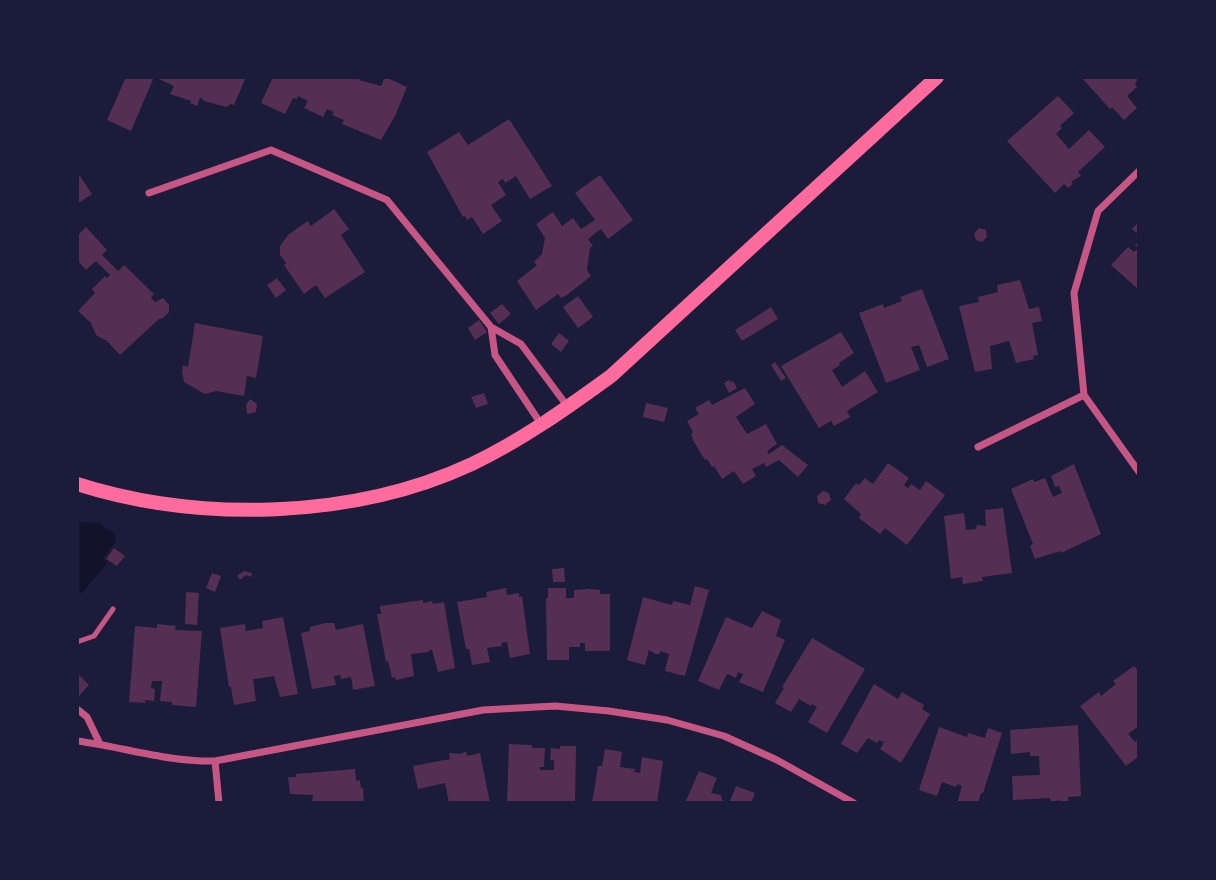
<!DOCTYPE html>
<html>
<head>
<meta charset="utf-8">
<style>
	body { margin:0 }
	#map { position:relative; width:1216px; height:880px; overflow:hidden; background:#1b1b3a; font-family:Jost,sans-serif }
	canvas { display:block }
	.frame { position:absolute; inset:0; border:79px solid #1b1b3a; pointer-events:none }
</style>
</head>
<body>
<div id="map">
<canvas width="1216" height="880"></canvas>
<div class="frame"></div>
</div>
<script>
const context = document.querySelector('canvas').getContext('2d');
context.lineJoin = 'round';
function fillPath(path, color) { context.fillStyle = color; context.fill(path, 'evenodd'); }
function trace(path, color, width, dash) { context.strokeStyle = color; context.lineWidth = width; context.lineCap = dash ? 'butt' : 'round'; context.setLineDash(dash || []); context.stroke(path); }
fillPath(new Path2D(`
	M77,522L98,523L115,534L116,541L103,558L108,562L82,593L77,594Z`), '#12122b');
fillPath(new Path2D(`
	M126,77H154L131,131L107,120Z
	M155,77H246L234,105L231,104L226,107L204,101L200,97L197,106L190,103L191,101L170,94L174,86Z
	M273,77H361L359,80L381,86L385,77L407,87L395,116L381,140L342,124L344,120L332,115L334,112L327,109L323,117L304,108L308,101L298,96L297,99L293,98L285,114L261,103Z
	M1081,77H1139L1135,84L1137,87L1127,96L1137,108L1124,120L1112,107L1110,109Z
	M1058,96L1074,113L1060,126L1062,128L1056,134L1069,149L1089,130L1105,147L1078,172L1081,176L1071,182L1073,184L1068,188L1064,184L1055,193L1007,141Z
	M509,119L552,186L530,199L516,176L505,183L503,179L498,182L506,195L491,205L502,221L483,234L472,217L467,220L465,216L463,217L427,152L459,132L468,145Z
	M600,175L633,220L608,239L601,229L588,239L593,246L590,248L587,270L591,276L567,295L561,298L558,294L536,310L517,281L537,265L534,262L542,254L545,238L536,224L553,212L562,226L573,218L581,229L595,220L575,193Z
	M80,176L92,194L77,204V178Z
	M334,209L349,229L341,235L365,272L325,298L316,285L304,294L284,265L286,263L280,255V246L288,235L299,227L308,221L311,226Z
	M1139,222V235L1132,229Z
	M86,227L107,250L102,255L118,271L124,265L154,294L151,297L155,302L163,298L169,305V312L163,318L159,319L120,355L107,341L96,335L91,323L78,311L95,293L92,289L105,276L107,278L110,275L96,261L86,270L77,260V236Z
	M979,228L986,230L987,237L982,242L976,240L974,234Z
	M1139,241V290L1111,265L1128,247L1134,252L1138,248L1135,245Z
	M277,278L286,290L276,298L267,285Z
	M1020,280L1029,309L1039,307L1042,321L1032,323L1038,355L1033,356L1034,359L1016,363L1009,341L990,346L992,369L975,372L959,306L979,302L978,297L998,292L997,285Z
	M922,289L949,359L927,367L919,345L911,347L920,370L886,383L859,313L883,304L884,308L902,301L900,297Z
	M578,296L593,317L578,328L563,307Z
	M502,304L511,314L499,324L490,313Z
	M771,307L778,319L742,341L735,330Z
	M479,320L487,332L475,340L468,328Z
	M195,323L263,336L256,378L247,376L244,396L216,391L205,394L184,382L182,371L183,365L188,367Z
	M841,332L854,353L839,363L840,365L832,370L842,387L865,371L878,392L847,411L850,417L834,426L831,421L819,428L781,366Z
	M559,333L569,341L561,352L551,344Z
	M775,362L786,378L781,381L771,365Z
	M729,380L730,382L733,381L737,388L729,393L724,383Z
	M745,388L755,404L736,417L747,434L766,424L777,444L767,451L769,454L782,445L808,465L798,477L779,460L766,467L764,463L752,469L756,476L743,484L734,471L722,479L714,466L712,467L707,459L705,460L694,442L691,434L693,432L687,421L699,414L695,408L709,400L712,405Z
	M484,393L488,404L476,408L471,397Z
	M250,399L257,404L256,412L247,414L246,405Z
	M646,403L668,408L664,422L643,417Z
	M888,463L909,478L904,485L908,488L911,484L920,490L926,481L945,495L907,545L885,528L880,534L859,518L861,514L844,499L856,483L859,485L865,478L873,484Z
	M1074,464L1101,534L1061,553L1060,551L1035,559L1030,546L1033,544L1011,489L1033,479L1034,482L1045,478L1053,497L1062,493L1059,486L1055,487L1051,476Z
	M823,491L829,493L831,500L825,505L818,503L817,496Z
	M1003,508L1012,573L982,577L983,581L963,584L962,577L951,579L944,516L964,513L966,530L976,529L977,525L986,526L985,510Z
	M114,548L125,556L117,566L106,559Z
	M564,568L565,582H553L552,569Z
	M244,571L252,573L251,577L246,575L240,580L237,576Z
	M212,573L221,576L215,592L206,588Z
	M695,586L709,590L685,676L665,671L669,654L660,651V654H655L649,650L645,665L627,660L643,597L672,605L673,601L690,605Z
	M506,588L507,595L519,593V597L522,596L530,654L510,658L507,642L501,643L502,646L487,648L490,662L472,665L469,649H466L457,602L487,597L486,592Z
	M548,588H566V598H574V590L588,589L600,590V594H610V651H585V643H580V647H569V660H547L546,598H548Z
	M186,592L199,593L197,625L185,624Z
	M423,600V603L432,601L433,604L444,602L455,668L438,672L432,650H429V652L411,654L414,676L396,680L395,677L392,678L388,661L386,662L377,614H381L380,606Z
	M762,611L781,620L776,636L785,640L763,692L739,682L743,674L738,672L736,678L727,674L719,690L698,681L726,617L752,628Z
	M283,617L298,694L280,697L274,676L255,679H253L256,701L234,705L231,687H229L220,628L245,624L246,631L263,628L262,621Z
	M325,623H334L336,630L363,624L375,686L353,690L351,677L341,679L340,675L334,676L336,685L312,689L301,633L310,631V627Z
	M157,624L176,626L175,630L202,631L196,707L172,705V702L160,701L162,681H152L151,688L155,689L154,701L145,700V703L129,702L135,626L157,628Z
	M812,638L865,669L827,733L808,722L817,707L812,704L811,706L799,699L791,712L775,703L784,688L782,687Z
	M1134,666L1139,672V726L1128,734L1135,742L1137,740L1139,742V753L1137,755L1138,757L1126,766L1080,706L1099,692L1101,696L1116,684L1113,681Z
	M79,675L89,685L79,696L77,677Z
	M874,684L898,699L902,692L924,705L922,709L930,714L901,763L880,749L884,742L879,740L877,743L868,738L857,753L841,744Z
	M1078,725L1081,796L1068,797V802H1060V800L1051,802L1050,798L1013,800L1012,776L1040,775L1039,756H1030V752L1011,754L1010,730Z
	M939,727L967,737L968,733L985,738L988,728L1002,733L983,793H981L978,803H957L962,786L957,784L956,787L942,782L937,796L919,790Z
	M509,744L532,745V748H545L544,767H540V770H554V760H550L551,748L560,749V746H576L575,803H507Z
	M605,749L622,752L620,767L635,769L634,772L640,773L642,757L663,761L657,803H592L598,766H602Z
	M466,751L467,756L480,753L490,803H449L445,783L418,789L413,766L450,759L449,753L461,754Z
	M355,769L356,781L360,780L361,789L363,788L364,803H312L313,795L290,794L288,777H296V774Z
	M699,771L717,778L711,793L721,795L722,800L729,803L736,786L755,793L751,803H685Z`), '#542f53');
trace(new Path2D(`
	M77,642L94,636L113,609`), '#c65784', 5);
trace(new Path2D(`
	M1139,171L1098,211L1074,293L1084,395L1139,472
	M149,193L271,150L387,200L491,327
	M541,424L495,355L491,327L521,344L568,407
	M978,447L1084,395
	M77,709L87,717L100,744
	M77,741C124,747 167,762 215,761L483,710L555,706L609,711L667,720L724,736L777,760L854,803
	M215,761L219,803`), '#c65784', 7);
trace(new Path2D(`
	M77,484C200,523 354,519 472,464C522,440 567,408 611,376L937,77`), '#ff6b9d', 14);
</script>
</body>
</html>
